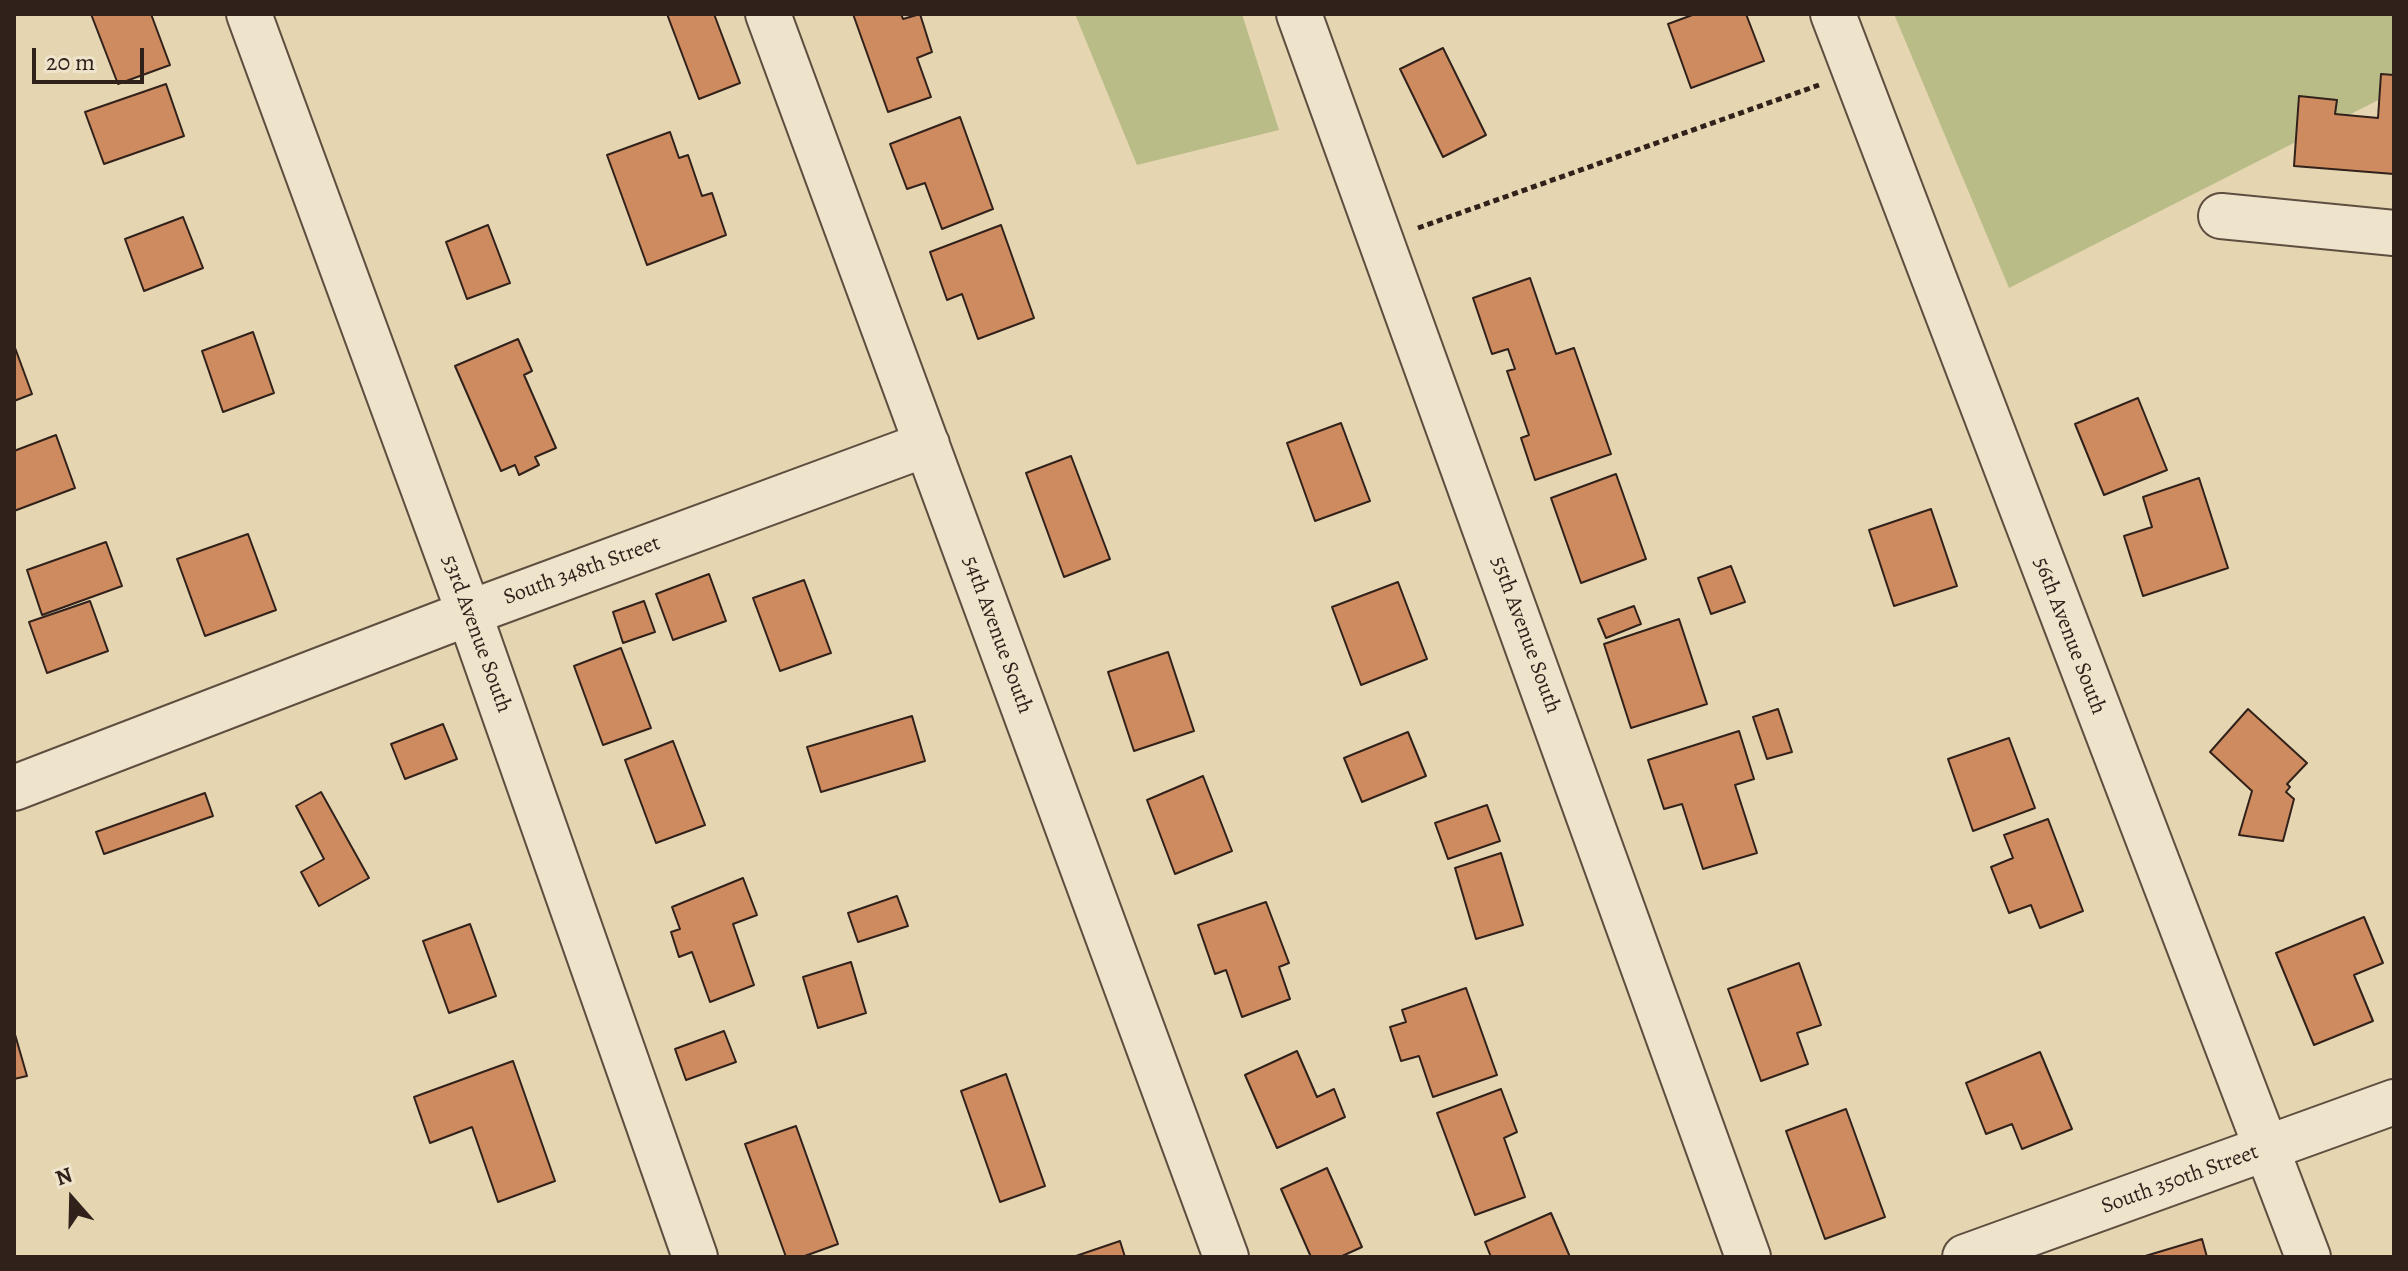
<!DOCTYPE html>
<html>
<head>
<meta charset="utf-8">
<style>
	body { margin:0 }
	#map { position:relative; width:2408px; height:1271px; overflow:hidden; background:#e5d5b1; font-family:Alegreya,serif }
	canvas { display:block }
	.frame { position:absolute; inset:0; border:16px solid #31211b; pointer-events:none }
	.north { position:absolute; left:32px; top:1159px; width:80px; height:80px; -webkit-text-stroke:6px #eee4cc; paint-order:stroke; rotate:340deg; font-size:22px; font-weight:700; line-height:32px; text-align:center; color:#31211b }
	.north::after { content:''; display:block; margin:auto; width:28px; height:36px; background:#31211b; clip-path:polygon(50% 0,100% 100%,50% 72%,0 100%) }
	.scale { position:absolute; left:32px; top:48px; width:112px; height:36px; box-sizing:border-box; border:4px solid #31211b; border-top:0; padding-left:10px; font-size:24px; line-height:28px; white-space:nowrap; color:#31211b; -webkit-text-stroke:6px #eee4cc; paint-order:stroke }
</style>
</head>
<body>
<div id="map">
<canvas width="2408" height="1271"></canvas>
<div class="frame"></div>
<div class="north">N</div>
<div class="scale">20 m</div>
</div>
<script>
const context = document.querySelector('canvas').getContext('2d');
context.lineJoin = 'round';
function fillPath(path, color) { context.fillStyle = color; context.fill(path, 'evenodd'); }
function trace(path, color, width, dash) { context.strokeStyle = color; context.lineWidth = width; context.lineCap = dash ? 'butt' : 'round'; context.setLineDash(dash || []); context.stroke(path); }
function write(font, color, halo, rows, align = 'center') {
  context.font = font + ' Alegreya,serif'; context.lineWidth = 6; context.setLineDash([]); context.textBaseline = 'middle'; context.strokeStyle = halo; context.fillStyle = color; for (const [text, x, y, turn = 0] of rows) {
    context.save(); context.translate(x, y); context.rotate((+turn || 0) * Math.PI / 180); context.textAlign = isNaN(turn) ? turn : align; if (halo) context.strokeText(text, 0, 0); context.fillText(text, 0, 0); context.restore();
  }
}
fillPath(new Path2D(`
	M1075,14H1242L1279,130L1137,165Z
	M1894,14H2394V92L2009,288Z`), '#babc88');
const building = new Path2D(`
	M91,14H151L170,65L118,84Z
	M667,14H714L740,83L699,99Z
	M853,14H901L903,19L920,14L932,52L917,58L931,97L888,112Z
	M1695,14H1746L1764,61L1691,88L1668,24Z
	M1443,48L1486,135L1443,157L1400,69Z
	M2381,74L2394,75V174L2294,166L2299,96L2337,100L2335,114L2378,118Z
	M166,84L184,136L104,164L85,112Z
	M960,117L993,209L942,229L925,183L907,189L890,144Z
	M670,132L679,158L688,155L702,196L712,193L726,235L647,265L607,155Z
	M183,217L203,268L144,291L125,239Z
	M488,225L510,283L467,299L446,242Z
	M1001,225L1034,318L978,339L962,294L947,300L930,252Z
	M1530,278L1556,354L1574,348L1611,454L1535,480L1521,438L1529,435L1507,371L1515,369L1508,349L1492,354L1473,298Z
	M253,332L274,393L223,412L202,351Z
	M518,339L532,371L524,375L556,448L535,457L539,465L519,475L515,465L501,471L455,366Z
	M14,345L32,394L14,401Z
	M2138,398L2167,470L2104,495L2075,424Z
	M1341,423L1370,501L1315,521L1287,443Z
	M56,435L75,488L14,511V451Z
	M1071,456L1110,559L1064,577L1026,473Z
	M1616,474L1646,559L1581,583L1551,498Z
	M2199,478L2228,568L2143,596L2124,536L2152,527L2143,497Z
	M1931,509L1957,586L1894,606L1869,530Z
	M248,534L276,610L205,636L177,559Z
	M106,542L122,586L42,615L27,570Z
	M1731,566L1745,602L1711,614L1698,578Z
	M709,574L726,621L673,640L656,594Z
	M804,580L831,653L780,671L753,598Z
	M1398,582L1427,659L1361,685L1332,607Z
	M90,601L108,651L47,673L29,622Z
	M644,601L655,632L623,643L613,612Z
	M1634,606L1641,624L1606,638L1598,619Z
	M1679,619L1707,704L1631,728L1604,644Z
	M621,648L651,728L603,745L574,666Z
	M1168,652L1194,731L1134,751L1108,672Z
	M1778,709L1792,752L1767,759L1753,717Z
	M2248,709L2307,763L2287,784L2290,787L2286,792L2294,799L2283,841L2239,835L2252,791L2210,752Z
	M912,716L925,761L821,792L807,747Z
	M443,724L457,759L405,779L391,744Z
	M1739,731L1754,779L1735,785L1757,853L1703,869L1682,804L1664,809L1648,760Z
	M1408,732L1426,776L1362,802L1344,758Z
	M2009,738L2035,808L1973,831L1948,759Z
	M673,741L705,825L656,843L625,760Z
	M1203,776L1232,851L1175,874L1147,800Z
	M321,792L369,878L319,906L301,872L324,859L296,806Z
	M205,793L213,816L104,854L96,832Z
	M1487,805L1500,841L1448,859L1435,823Z
	M2048,819L2083,911L2040,928L2031,905L2009,913L1991,867L2013,858L2004,835Z
	M1501,853L1523,925L1476,939L1455,868Z
	M743,878L757,915L733,924L754,985L710,1002L692,952L679,957L671,932L680,929L672,907Z
	M897,896L908,926L858,942L848,913Z
	M1266,902L1289,963L1279,967L1290,999L1242,1017L1226,970L1215,974L1198,925Z
	M2364,917L2383,963L2354,975L2373,1021L2314,1045L2276,953Z
	M470,924L496,996L449,1013L423,941Z
	M851,962L866,1013L818,1028L803,977Z
	M1799,963L1821,1025L1797,1033L1808,1064L1761,1081L1728,989Z
	M1466,988L1497,1075L1433,1097L1419,1056L1401,1061L1390,1027L1406,1022L1402,1010Z
	M14,1031L27,1076L14,1079Z
	M724,1031L736,1062L686,1080L675,1049Z
	M1297,1051L1317,1097L1334,1089L1345,1117L1277,1148L1245,1075Z
	M2040,1052L2072,1129L2022,1149L2012,1124L1986,1134L1966,1083Z
	M513,1061L555,1181L498,1202L472,1127L430,1143L414,1097Z
	M1006,1074L1045,1186L1000,1202L961,1091Z
	M1501,1089L1517,1132L1504,1138L1525,1197L1475,1215L1437,1113Z
	M1846,1109L1885,1217L1825,1239L1786,1131Z
	M796,1126L838,1244L802,1257H786L745,1144Z
	M1327,1168L1362,1247L1340,1257H1311L1281,1189Z
	M1551,1213L1570,1257H1491L1485,1242Z
	M2202,1239L2207,1257H2142Z
	M1120,1241L1125,1257H1073Z`);
fillPath(building, '#ce8b5f');
trace(building, '#31211b', 2);
const minor = new Path2D(`
	M249,14L469,613L695,1257
	M768,14L1226,1257
	M1299,14L1748,1257
	M1833,14L2308,1257
	M2221,216L2394,233
	M14,788L469,613L927,444
	M1965,1257L2394,1102`);
trace(minor, '#5e4e40', 48);
trace(new Path2D(`
	M1418,228L1819,85`), '#31211b', 5, [6, 4]);
trace(minor, '#eee4cc', 44);
write('22px', '#31211b', '#eee4cc', [
	["South 348th Street",582,571,-20],
	["53rd Avenue South",476,634,70],
	["54th Avenue South",997,635,70],
	["55th Avenue South",1525,635,70],
	["56th Avenue South",2069,636,69],
	["South 350th Street",2180,1180,-20]
]);
</script>
</body>
</html>
